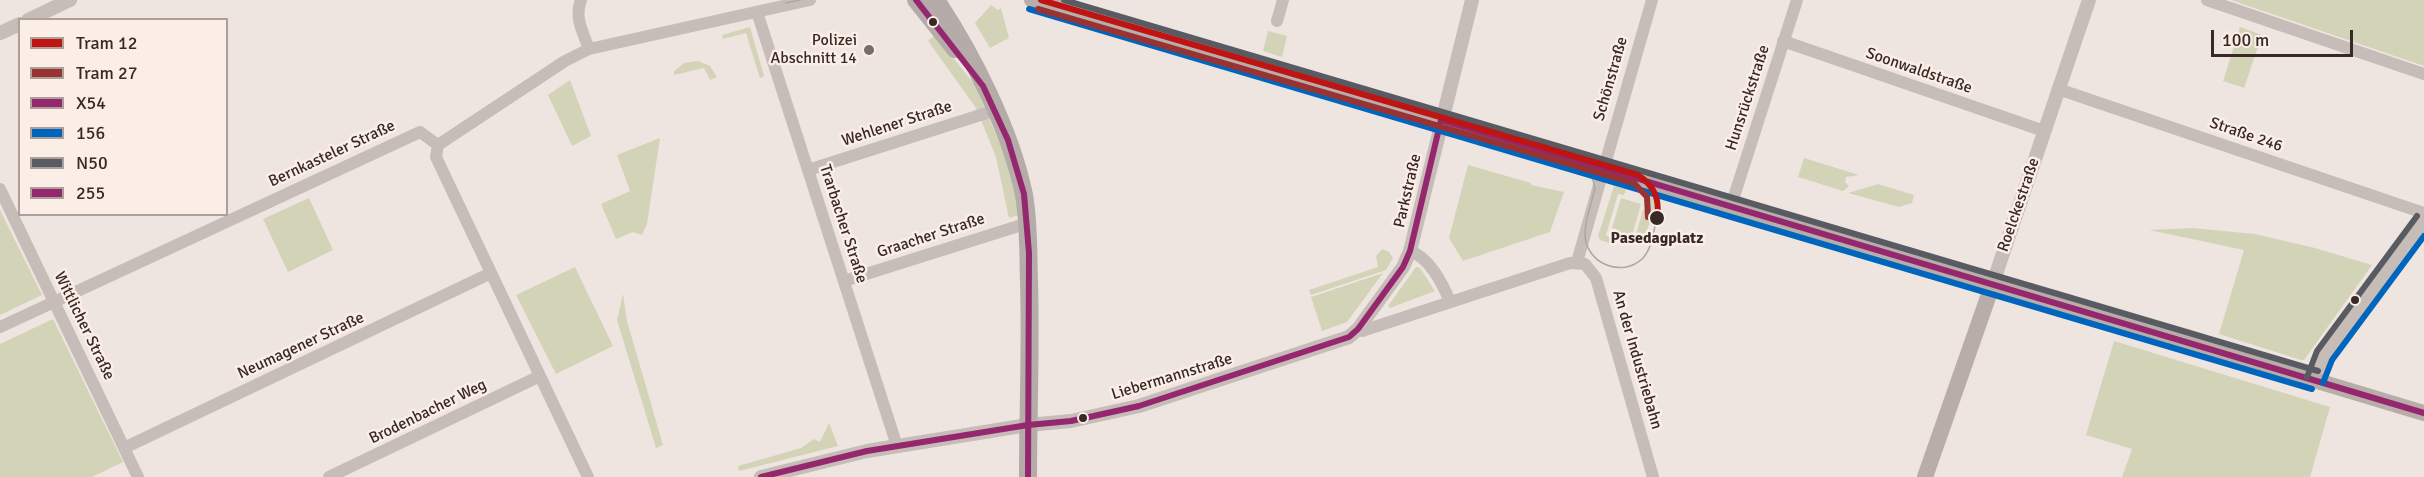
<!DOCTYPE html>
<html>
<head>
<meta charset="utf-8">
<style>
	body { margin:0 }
	#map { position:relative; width:2424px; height:477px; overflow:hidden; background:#eee5e0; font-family:Signika,sans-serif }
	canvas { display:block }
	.legend { position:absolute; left:18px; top:18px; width:210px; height:198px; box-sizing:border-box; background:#fbeee6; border:2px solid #ad9f9a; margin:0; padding:8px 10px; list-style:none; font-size:18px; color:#382927 }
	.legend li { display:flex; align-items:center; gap:12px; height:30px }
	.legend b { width:30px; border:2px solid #ad9f9a }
	.scale { position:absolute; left:2211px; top:30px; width:142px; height:27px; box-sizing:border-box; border:3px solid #382927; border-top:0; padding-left:8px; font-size:18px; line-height:21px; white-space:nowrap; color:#382927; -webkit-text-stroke:4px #fbeee6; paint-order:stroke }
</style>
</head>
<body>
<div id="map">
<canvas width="2424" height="477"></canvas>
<ul class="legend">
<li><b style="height:8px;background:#be1414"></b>Tram 12</li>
<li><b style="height:8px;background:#933"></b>Tram 27</li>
<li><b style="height:8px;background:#95276e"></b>X54</li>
<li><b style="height:8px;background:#0065bd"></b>156</li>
<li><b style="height:8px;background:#595b62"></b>N50</li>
<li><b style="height:8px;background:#95276e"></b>255</li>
</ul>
<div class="scale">100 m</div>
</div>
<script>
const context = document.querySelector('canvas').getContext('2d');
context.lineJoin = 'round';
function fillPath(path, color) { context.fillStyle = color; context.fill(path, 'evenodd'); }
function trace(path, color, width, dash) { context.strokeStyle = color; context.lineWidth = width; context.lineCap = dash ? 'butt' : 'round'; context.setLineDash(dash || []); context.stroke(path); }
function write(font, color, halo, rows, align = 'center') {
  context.font = font + ' Signika,sans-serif'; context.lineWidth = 5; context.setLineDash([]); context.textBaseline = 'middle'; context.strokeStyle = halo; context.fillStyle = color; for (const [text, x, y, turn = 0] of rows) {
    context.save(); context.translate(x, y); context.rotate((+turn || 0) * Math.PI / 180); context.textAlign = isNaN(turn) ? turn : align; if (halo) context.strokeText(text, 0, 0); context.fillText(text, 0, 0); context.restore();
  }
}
fillPath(new Path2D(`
	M2231,0H2424V66Z
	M991,5L998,10L1001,8L1009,38L990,48L975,23Z
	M750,27L764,76L760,78L746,33L723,39L722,35Z
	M2240,27L2262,35L2244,88L2223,81Z
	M1268,31L1287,36L1282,57L1263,51Z
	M935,35L975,85L1012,173L1020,215L1009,218L996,157L976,108L928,41Z
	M698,61L710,66L717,77L710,80L704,68L674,75V71L684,63Z
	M570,80L591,136L572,146L548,95Z
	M660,138L647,224L642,235L633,232L616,239L601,204L630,191L617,155Z
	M1804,158L1859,175L1846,177L1845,182L1849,186L1843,191L1798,177Z
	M1468,165L1531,183V185L1564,192L1550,232L1463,261L1449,238Z
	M1878,184L1914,195L1912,203L1899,207L1848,193Z
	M1614,186L1626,189L1624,195L1618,194L1606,235L1610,238L1609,243L1600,240L1598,236Z
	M1646,196L1654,198L1656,202L1643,244L1634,242L1643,210L1646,211L1648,202L1645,200Z
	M309,198L333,250L288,272L263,219Z
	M1621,198L1641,204L1631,239L1614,235L1616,229L1612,228Z
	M0,210L42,295L0,315Z
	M2192,228L2255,234L2315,248L2372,265L2304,360H2301L2219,334L2244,250L2149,230Z
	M1382,249L1389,252L1393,258L1386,270L1311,295L1309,290L1378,267L1376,256Z
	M575,267L613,346L556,374L516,295Z
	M1416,267L1420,268L1435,291L1390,308L1388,306Z
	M1383,273L1347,322L1322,331L1311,297Z
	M2029,282L2205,334L2204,336L2058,292L2028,286Z
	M623,294L627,321L663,445L656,448L617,320Z
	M53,319L123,462L92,477H0V344Z
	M2114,341L2330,407L2310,477H2122L2132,449L2086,435Z
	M829,423L838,446L739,471L738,466L801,448L814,439L820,442Z`), '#d3d3b8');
trace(new Path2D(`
	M581,0C574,18 583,32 589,49
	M2207,0L2424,74
	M757,12L897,446
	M1277,21L1283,0
	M1783,41L2044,131
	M2058,89L2424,213
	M438,145L565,61L589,49L810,0
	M438,145L436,157L588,477
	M808,170L996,110
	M0,189L138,477
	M1731,206L1797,0
	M1410,251C1429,257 1443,284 1450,302
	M1577,262L1652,0
	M844,281L1028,223
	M0,327L420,132L438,145
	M1358,329L1362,331L1570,263L1585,264L1596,278L1653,477
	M124,448L491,273
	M329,477L540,376`), '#c7bdb8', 12);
trace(new Path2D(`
	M28,20L70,0
	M0,33L20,24
	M1993,283L2089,0
	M2315,380L2324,356L2424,221
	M761,477L867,451L1028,425L1071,421L1139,406L1349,337L1358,329L1403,267L1410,251L1472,0`), '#c7bdb8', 14);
trace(new Path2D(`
	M1032,0L1945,269L2424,413
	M1925,477L1993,283`), '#b8ada9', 16);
trace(new Path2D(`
	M916,0L955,49
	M936,0C972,54 1011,131 1024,195C1029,223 1028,252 1029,281C1031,346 1028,412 1028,477`), '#b5aba8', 18);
trace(new Path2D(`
	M786,3L800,0
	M1562,158C1579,163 1592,169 1595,188C1592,202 1585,219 1585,234C1585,263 1622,279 1643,258C1653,247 1653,231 1657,218`), '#aea6a3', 1.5);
trace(new Path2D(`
	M1441,120L2424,413
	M761,477L867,451L1028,425L1071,421L1139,406L1349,337L1358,329L1403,267L1410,251L1441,120`), '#95276e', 6);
trace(new Path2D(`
	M1029,9L2312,389
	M2323,383L2332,360L2424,236`), '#0065bd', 6);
trace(new Path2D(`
	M1064,0L2318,371
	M2307,377L2317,351L2417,216`), '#595b62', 6);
trace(new Path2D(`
	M916,0L983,86L1008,140L1024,194L1029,253L1028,477`), '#95276e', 6);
trace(new Path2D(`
	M1041,0L1638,175C1654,186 1660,198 1657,218`), '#be1414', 6);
trace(new Path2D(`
	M1038,9L1634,183L1647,197L1648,217`), '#933', 6);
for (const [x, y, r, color] of [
	[933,22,5,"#382927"],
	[869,50,6,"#786b68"],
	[1657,218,8,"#382927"],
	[2355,300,5,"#382927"],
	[1083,418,5,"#382927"]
]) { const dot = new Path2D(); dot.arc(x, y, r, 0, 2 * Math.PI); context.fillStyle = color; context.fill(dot); trace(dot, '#fbeee6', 2); }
write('16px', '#382927', '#fbeee6', [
	["Polizei",857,41],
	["Abschnitt 14",857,59]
], 'right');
write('16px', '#382927', '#fbeee6', [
	["Soonwaldstraße",1919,71,19],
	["Schönstraße",1611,79,-74],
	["Hunsrückstraße",1748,98,-72],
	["Wehlener Straße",897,124,-18],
	["Straße 246",2246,135,19],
	["Bernkasteler Straße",332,154,-25],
	["Parkstraße",1408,191,-77],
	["Roelckestraße",2019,205,-71],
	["Trarbacher Straße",843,224,72],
	["Graacher Straße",931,236,-18],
	["Wittlicher Straße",84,326,64],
	["Neumagener Straße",301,346,-25],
	["An der Industriebahn",1637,360,74],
	["Liebermannstraße",1172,377,-17],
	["Brodenbacher Weg",428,412,-26]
]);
write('bold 16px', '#382927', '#fbeee6', [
	["Pasedagplatz",1657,239]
]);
</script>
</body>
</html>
